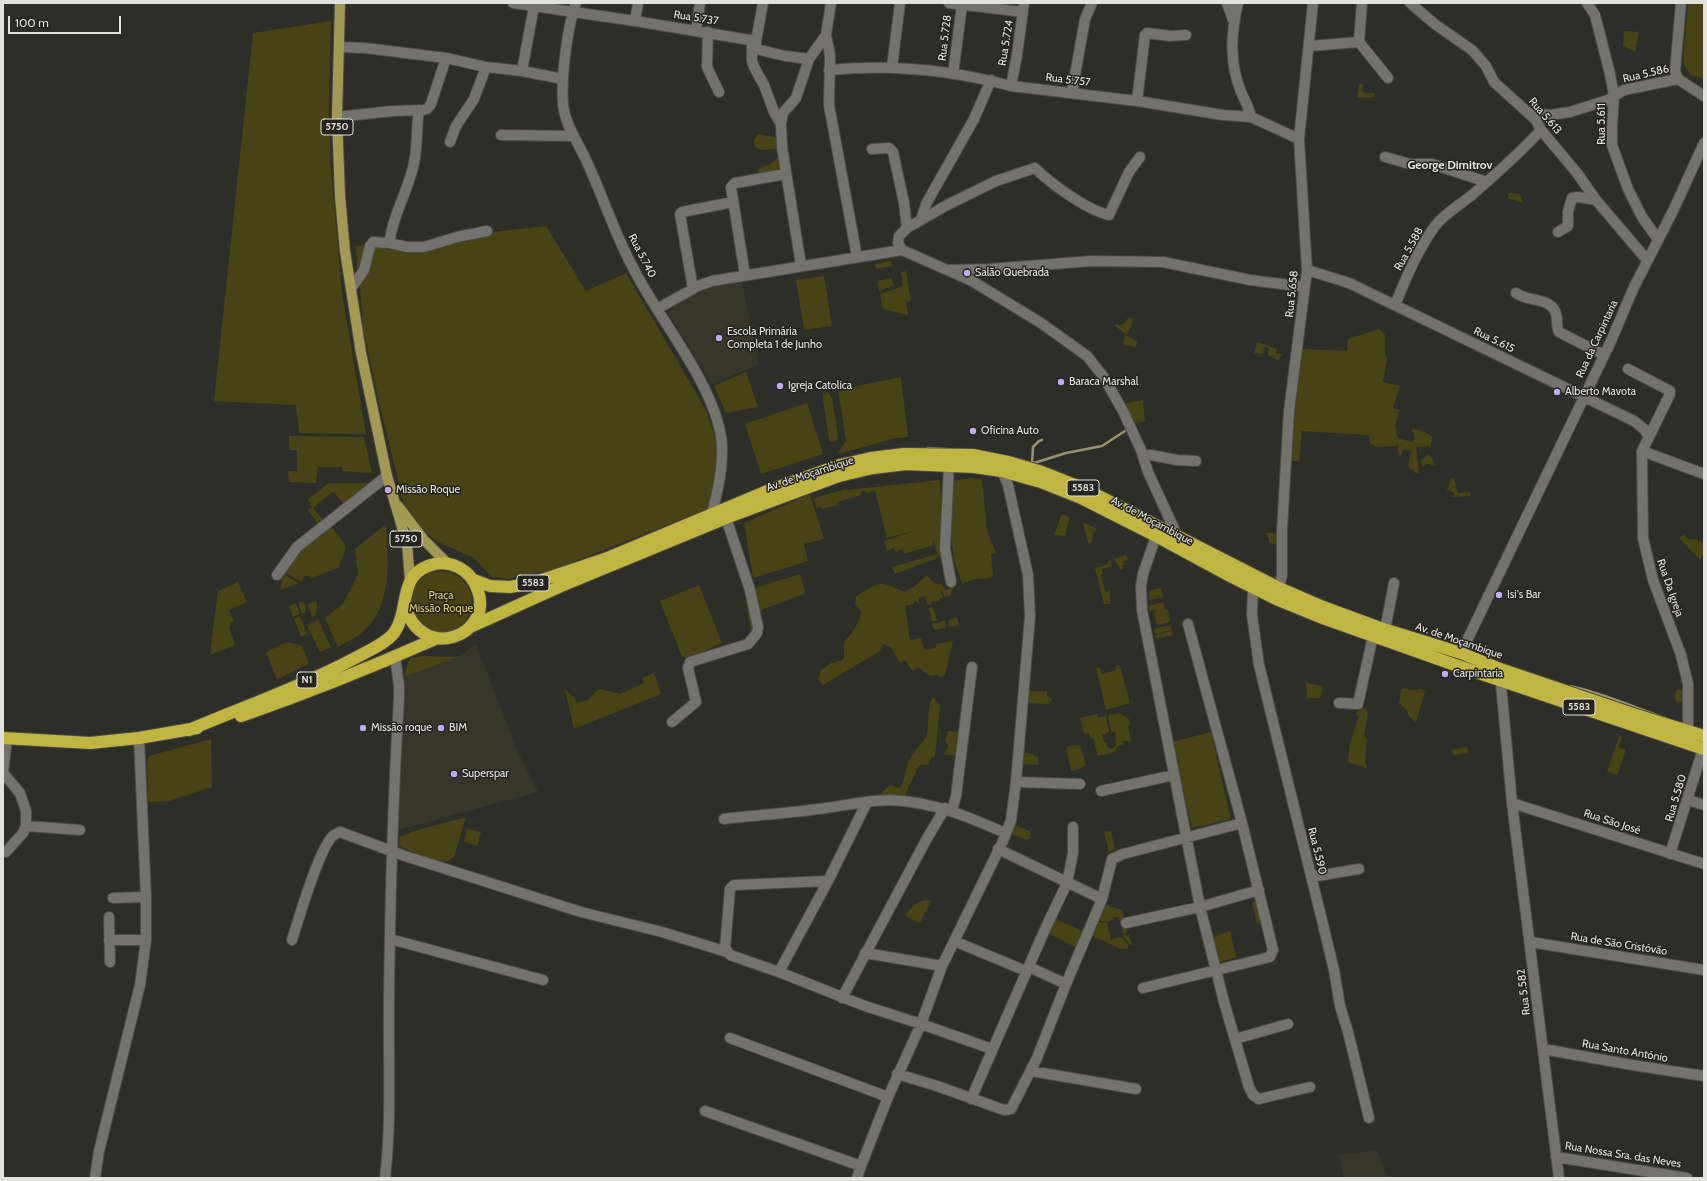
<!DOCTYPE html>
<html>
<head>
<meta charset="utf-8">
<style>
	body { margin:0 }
	#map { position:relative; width:1707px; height:1181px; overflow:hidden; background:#2e2e29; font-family:Cabin,sans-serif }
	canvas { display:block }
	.frame { position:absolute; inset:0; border:4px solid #e1e1dd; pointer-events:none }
	.scale { position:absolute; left:8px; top:16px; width:113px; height:18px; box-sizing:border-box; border:2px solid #e1e1dd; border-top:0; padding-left:5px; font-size:12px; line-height:14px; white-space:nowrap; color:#e1e1dd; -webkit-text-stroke:3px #25241f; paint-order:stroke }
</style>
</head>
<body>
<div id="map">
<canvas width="1707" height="1181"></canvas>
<div class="frame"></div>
<div class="scale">100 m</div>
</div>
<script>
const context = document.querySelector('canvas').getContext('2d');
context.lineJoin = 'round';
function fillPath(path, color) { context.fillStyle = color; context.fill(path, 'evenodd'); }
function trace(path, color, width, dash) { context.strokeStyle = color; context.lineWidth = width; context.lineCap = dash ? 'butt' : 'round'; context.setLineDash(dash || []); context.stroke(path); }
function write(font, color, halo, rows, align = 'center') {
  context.font = font + ' Cabin,sans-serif'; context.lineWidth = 3; context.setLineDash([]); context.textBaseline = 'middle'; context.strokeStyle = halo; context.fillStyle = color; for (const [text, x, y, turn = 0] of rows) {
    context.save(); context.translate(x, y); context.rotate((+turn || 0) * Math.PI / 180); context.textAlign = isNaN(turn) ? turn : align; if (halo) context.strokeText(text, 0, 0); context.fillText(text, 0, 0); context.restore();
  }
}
fillPath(new Path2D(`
	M742,283L759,364L712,384L668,313L685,297L723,284Z
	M476,644L518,752L538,792L398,830L404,677L459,657Z
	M1377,1150L1387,1178H1344L1339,1155Z`), '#37362b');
fillPath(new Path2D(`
	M1688,3H1704V79L1690,75L1683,62Z
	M331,21L329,105L331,171L342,293L366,434L299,433L296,405L214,401L253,33Z
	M1624,31L1639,32L1635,52L1623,46Z
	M1359,83L1363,84L1362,92L1375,94V97L1357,98Z
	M758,134L778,138L777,149L760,150L755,147L754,140Z
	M778,158L780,173L760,177L758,169L770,164Z
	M1511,193L1520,194L1523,203L1508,198V194Z
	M546,226L586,291L626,273L706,410L718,444V478L710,508L553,570L507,579L492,577L474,558L434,540L416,522L403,501L378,398L363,327L360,286L373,245L408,249L476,234Z
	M368,245L360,274L357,268L356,246Z
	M891,261L892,266L876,269L875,264Z
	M906,271L911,301L906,302L908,315L883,309L880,294L903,286L901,272Z
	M824,276L832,326L804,330L796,280Z
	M892,278L893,284L895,285L879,291L878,281Z
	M1128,318L1134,319L1127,335L1115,326L1116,324L1120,325L1125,323Z
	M1379,329L1385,335V353L1387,360L1383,382L1400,386L1393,408L1400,410L1395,426L1398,438L1412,442L1415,438L1412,429C1421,430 1424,432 1432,436L1431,446L1416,447L1419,473H1415L1413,469H1410L1408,466L1411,451L1403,449L1401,456L1399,455L1397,442L1396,446L1377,447L1370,443L1369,435L1302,431L1299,461H1289L1302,349L1347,351L1348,339Z
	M1125,335L1137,341L1136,347L1123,345Z
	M1257,342L1277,349L1276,353L1282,354L1278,360L1268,355L1269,348L1264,347L1263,354L1254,353Z
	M746,372L758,407L726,413L714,386Z
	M901,377L908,437L896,438L838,454L846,440L838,390Z
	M828,392L832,398L838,435L837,440L834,442L830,441L829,438L823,400V393Z
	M1143,400L1145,421L1132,425L1123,404Z
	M807,403L823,454L761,474L745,424Z
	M289,436L364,437L372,473L343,471L342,467H318L316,483L289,482L288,471H297V450H289Z
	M1427,455L1431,456L1435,465L1426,464L1423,467L1421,461Z
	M971,478L982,479L987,531L996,553L991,554L993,577L982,579L978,578L962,584L954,560L950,525L949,494L953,481Z
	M1451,478H1454L1456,486L1451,488L1449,491H1447Z
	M940,480L943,540L933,541L929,527L934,545L904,554L903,549L896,552L894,548L887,551L884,541L917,530L887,538L875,491L866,493L865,491L861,492V495L837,502L838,505L822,509L821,507L816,508L814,498L846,489L847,490Z
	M329,483H371L345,505L334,492L331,493L313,508L324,521L319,526L308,510L312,507L308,499Z
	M1456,487L1458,493L1470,492V496L1449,497L1453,496L1454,492L1450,491L1452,488Z
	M810,494L824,539L804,544L808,561L753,578L744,523Z
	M1062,514L1070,517L1067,526L1066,536L1054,535Z
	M1083,522L1097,529L1093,534L1092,542L1088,543Z
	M386,524C388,561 393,603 364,631C357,637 346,642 338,647L325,618L343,604L358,575L355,549Z
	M329,527H332C348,548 349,544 338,568L312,578L309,576H304L301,582L284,572L305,546Z
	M1266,532L1277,534L1278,545L1269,543V539Z
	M1683,534L1689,540L1695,539L1704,544V553L1700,560L1680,539Z
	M934,541H943L944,555L938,557Z
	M937,554V558L895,574L892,567Z
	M1126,555L1128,560L1123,561L1124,564L1122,565L1123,569L1121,570L1114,559Z
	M1110,560L1112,566L1102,569L1103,574H1101L1105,592L1110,591V604H1104L1095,568L1106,565Z
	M410 602a31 31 0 1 1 62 0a31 31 0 1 1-62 0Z
	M283,574L299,583L280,590Z
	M800,574L805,592L803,594L759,611L755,588Z
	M927,575L934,583L943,585L945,590L954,587L950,596L944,597L942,590L941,591L943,597L939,599V601L931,602L932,605L927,604L925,596L919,598V603H918L917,601L914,602V604L905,606L910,640L921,638L924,650L936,648V644L953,641L945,675L940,677L938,675L930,676L918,667L913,671L905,660L900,663L891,647L883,644L880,651L823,685L818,679L821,670L831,663L842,660L844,657V642C852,633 860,623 861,611L855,605L856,596C880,582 878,580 904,592L915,586Z
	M238,582L247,602L229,610L234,621L230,623L231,626L229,627L235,645L210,655L218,591Z
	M699,585L722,643L686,659L684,656L682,657L660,601Z
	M1161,588L1163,597L1149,600V591Z
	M748,589L754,631L751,632L744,591Z
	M302,601C306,605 307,607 305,612L302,614L298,603Z
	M316,601L317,605L316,615L312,617L308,604Z
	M1163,602L1165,610H1168L1170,622L1157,625L1154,613H1156L1155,610L1149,611L1148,606Z
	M296,603L300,614L293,617L289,606Z
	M933,607L937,620L932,622L929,608Z
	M300,616L307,634L301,637L294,619Z
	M957,617L959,625L950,627L949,620Z
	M318,620L331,647L320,652L307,625Z
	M945,621L946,628L934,630L932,624Z
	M1171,625L1172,630L1155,634L1154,629Z
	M1172,631L1173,635L1156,639L1155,635Z
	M287,642L302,646L309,663L277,680L266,652Z
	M423,656L459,657L404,677L408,663L411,658Z
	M1120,665L1130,703L1106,710L1096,668L1100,667L1102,674L1116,670L1115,666Z
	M654,673L661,694L574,729L565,690L574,697L577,703L588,700L597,690L601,689L620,694L644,683L642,678Z
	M1306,683L1323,686L1320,698H1307Z
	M1404,688L1412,690L1422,689L1425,692L1416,722L1409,717L1407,710L1399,703L1401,690Z
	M1684,689L1683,703L1675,701L1676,690Z
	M1029,691H1047V696L1053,699L1048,704L1028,703Z
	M933,698H935L937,703L940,704L935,757H932L928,765H920L918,767L905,795L897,797H877L890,785L900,788C906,780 904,767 911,757C915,749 925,742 927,734C929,725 927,706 933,698Z
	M1358,708L1366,709L1368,714L1364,736L1367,738L1365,763L1367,764L1366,768L1348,762L1350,743L1359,716L1356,715Z
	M1120,713L1129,719L1130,724L1128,726L1131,741H1123L1124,744L1118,746L1115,752L1098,756L1093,738L1091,739L1089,733L1084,734L1080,718L1097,714L1098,718L1106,716L1109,732L1102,735L1104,742H1107V747L1112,749L1116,745L1115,740L1116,739L1115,732H1112L1111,730L1108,715Z
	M948,731L960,732L957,756L944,754L949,746L945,742Z
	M1211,732L1231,819L1192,828L1172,742Z
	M1619,736L1622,737L1618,747L1626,750L1617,775L1607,772Z
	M211,739L212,787L169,801L148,802L147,761L149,756Z
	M1080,745L1086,765L1079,769L1071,771L1066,746Z
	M1467,747L1468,753L1453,755L1452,750Z
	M1022,752L1029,753L1038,757V765L1021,764Z
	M466,817L454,857C450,860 447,862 443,862C433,861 406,850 398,845L400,837L414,831Z
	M1014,825L1030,831L1031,833L1030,838L1027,840L1011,834Z
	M467,829L481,832L477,846L464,841Z
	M1111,831L1115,849L1109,852L1104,832Z
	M1254,897H1258L1265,922L1257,924L1252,902H1254Z
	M925,900L931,901L920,923L905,916C909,909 917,901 925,900Z
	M1105,905L1122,910L1127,931L1125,932L1126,936L1129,935L1132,945H1130L1124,937V934L1118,917H1114L1113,920L1107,922L1098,920Z
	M1054,918L1084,932L1077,948L1046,932Z
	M1098,922L1107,923L1111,939L1122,937L1128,945V949H1121L1092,936Z
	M1230,931L1236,957L1218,963L1213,937Z`), '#484314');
trace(new Path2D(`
	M927,448L946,449
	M1010,457L1036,464
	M1032,463L1033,447L1039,441L1042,440
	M1034,463L1066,453L1102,446L1128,429
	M1570,686C1603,693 1633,707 1665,718`), '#98936b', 2.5);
const minor = new Path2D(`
	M513,3L635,21L756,41
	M576,3C567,28 561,78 563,104C565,125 579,144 587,162C602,195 613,228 629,260C638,278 648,295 659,312C682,349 719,401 722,445C723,468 718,490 712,513
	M763,3L756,41V49L785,56L809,59
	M949,3L1023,12
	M1227,3L1233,20
	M1238,3C1231,33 1229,62 1241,92C1245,101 1249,107 1251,117
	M1362,3L1359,42L1388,78
	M1410,3L1436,25L1472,50L1486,66L1494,82L1536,120L1541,130L1577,173L1596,200L1647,260
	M1587,3L1595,15L1610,74L1614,96L1612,128V145L1628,189L1642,217L1657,238
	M1681,3L1675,71L1678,79L1704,96
	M635,21L638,3
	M696,31L700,3
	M708,32L707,67L719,92
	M826,35L830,55L829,105L857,257
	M752,40V61L754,67L764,85L774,112L781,124
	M1310,46L1359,42
	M339,47L365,48L446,58L486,67L522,71L563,79
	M892,67L900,3
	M829,70C890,64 952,70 1011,86L1137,101L1223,115L1251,117L1299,139
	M522,71L534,6
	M953,74L962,5
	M991,80L974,119L926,204L921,220L907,228L899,236L898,243L902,250L972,281L1041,323L1087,356L1103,376L1123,411L1141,450L1148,472L1177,535
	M1011,86L1017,55L1024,3
	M1072,92L1085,19L1092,3
	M1137,101L1145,35L1147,33L1170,36L1186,35
	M1529,113L1550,115L1570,112L1608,100L1624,90L1678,79
	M337,117L393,111L423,110L427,109L431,104L446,58
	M501,135L574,136
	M450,142L456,126L474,99L486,67
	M872,149L889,148L893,152L904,203L907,228
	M1385,157L1410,164H1432L1487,182
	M921,220L947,205L996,181L1035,168C1051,184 1087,210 1109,215L1129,172L1140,157
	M1558,232L1568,226V212L1572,198L1578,197L1596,200
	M389,243C391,235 392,227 395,219C401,200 410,183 414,163C418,145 416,128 419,110
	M801,265L782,147L781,124L783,113L796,98L809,59L826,35L831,3
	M950,270L989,269L1092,261L1163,262L1250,280L1305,287
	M1307,270L1349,283L1634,421L1644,429L1649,437L1642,451L1643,538L1653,580L1681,655L1688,684V731
	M745,275L731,187L735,183L786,174
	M352,287L364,270L370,246L373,242L389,243L408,247H424L457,237L487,231
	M693,289L680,214L682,212L733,202
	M1516,293C1527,302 1548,297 1555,311C1559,319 1555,324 1559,332L1604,355
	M1395,305C1406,278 1418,249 1435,226C1445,213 1460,205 1472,195C1496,174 1520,153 1541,130
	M657,309L698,286L712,281L902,250
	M1628,369L1670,391V394L1649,437
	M1642,451L1704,474
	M1143,456L1151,455L1177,460L1196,461
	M949,465L945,549L951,582
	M1156,536L1143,574L1141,586L1142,610L1200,907L1224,1002L1249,1087L1253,1095L1259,1099L1310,1087
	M277,575L297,547L387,476
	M1253,588L1252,615L1259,665L1318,904L1334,970L1340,1006L1348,1032L1369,1118
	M1279,588L1282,575V530L1289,411L1307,270L1299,139L1313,3
	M1385,630L1394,583
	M1461,653L1611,341L1634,287L1673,211L1704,143
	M1500,674L1512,803L1559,1178
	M1339,703L1358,704L1373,636
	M672,722L696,702L688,668L690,662L748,644L757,633L758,627L750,590L726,518
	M3,773L20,793L26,811V826L23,833L6,852
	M3,773L7,738
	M1016,782L1080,784
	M1101,791L1174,775
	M1688,800L1704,805
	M1512,803L1704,864
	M952,811L956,796L972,667
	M724,819C758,815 792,813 826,808C855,804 882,797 911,802C945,807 974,819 1005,833
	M26,826L80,830
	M998,849L1102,899
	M1670,854L1703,749
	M1311,877L1359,869
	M828,881L734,885L730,889L725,948L730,955L779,972L865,1006L921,1024L992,1049
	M113,898L146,897
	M109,917L110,962
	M1126,923L1200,907L1259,890
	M390,939L543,980
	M109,940H146
	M292,940C298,921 320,845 334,835C336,834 338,833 340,832L405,856L581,912L662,932L727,952
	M954,941L1026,971
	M1530,942L1704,970
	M865,953L942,966
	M1029,967L1066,984
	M779,972L828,881L867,802
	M1143,988L1270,957L1273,950L1242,823L1188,624
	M842,998L925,842L945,808
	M730,1038L888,1097
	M1235,1039L1288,1024
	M1543,1049L1632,1065L1704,1076
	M1031,1071L1136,1089
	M897,1074L937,1086L1004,1110L1011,1109L1037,1058L1066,984L1102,899L1112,859L1123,854L1242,823
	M971,1099L1046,927L1067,883L1073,853V827
	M705,1111L861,1166L888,1097L921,1024L942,966L1003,841L1011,820L1016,782L1030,616L1028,575L1008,485L1002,471
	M1556,1157L1687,1178
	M95,1178L99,1151L140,985L146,940V897L139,738
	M385,1178C392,1119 388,1059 389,1000C390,899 393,798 399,698V686L395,656
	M857,1178L861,1166`);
const major = new Path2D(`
	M340,3L337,117L340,196L345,251L361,353L387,476L407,544L410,580
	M398,506L424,540L447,563`);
const highway = new Path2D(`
	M474,580L490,586L510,587L533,583L605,559L765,492L840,465L871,458L904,454L973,455L1008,462L1042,472L1085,489L1279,588L1323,607L1380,628L1461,653L1500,669L1633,714L1704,736
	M470,627L561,586L726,518L839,476L873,468L906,464L974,467L1002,471L1041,482L1081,498L1156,536L1232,577L1276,599L1320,617L1458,666L1704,749
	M241,716C307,693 372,667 435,639
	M189,730C246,706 305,685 359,656C370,650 386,643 394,633C410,611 398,577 428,566C449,558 471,569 478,591C493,635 422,664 405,606
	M3,738L90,743L139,738L197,728`);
trace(minor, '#4c4b47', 12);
trace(major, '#4c4b47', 12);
trace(highway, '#4c4b47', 14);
trace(minor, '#73726c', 10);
trace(major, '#a29a53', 10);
trace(highway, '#c1b542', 12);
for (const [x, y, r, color] of [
	[967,273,4,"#bea9f5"],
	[719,338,4,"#bea9f5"],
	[1061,382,4,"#bea9f5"],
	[780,386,4,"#bea9f5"],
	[1557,392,4,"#bea9f5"],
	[973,431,4,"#bea9f5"],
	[388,490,4,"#bea9f5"],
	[1499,595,4,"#bea9f5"],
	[1445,674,4,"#bea9f5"],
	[363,728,4,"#bea9f5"],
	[441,728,4,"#bea9f5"],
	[454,774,4,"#bea9f5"]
]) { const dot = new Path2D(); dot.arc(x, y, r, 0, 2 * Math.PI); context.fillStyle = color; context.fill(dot); trace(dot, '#25241f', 1.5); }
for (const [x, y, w] of [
	[337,127,32],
	[1083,488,32],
	[406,539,32],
	[533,583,32],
	[307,680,20],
	[1579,707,32]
]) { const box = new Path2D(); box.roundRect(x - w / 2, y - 8, w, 16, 3); context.fillStyle = '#25241f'; context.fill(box); trace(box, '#e1e1dd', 1); }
write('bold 10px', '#e1e1dd', null, [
	["5750",337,127],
	["5583",1083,488],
	["5750",406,539],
	["5583",533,583],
	["N1",307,680],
	["5583",1579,707]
]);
write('11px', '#e1e1dd', '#25241f', [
	["Rua 5.737",696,18,9],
	["Rua 5.728",945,38,-83],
	["Rua 5.724",1006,43,-81],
	["Rua 5.586",1646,74,-13],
	["Rua 5.757",1068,80,7],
	["Rua 5.613",1545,116,49],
	["Rua 5.611",1602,124,-90],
	["Rua 5.588",1409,249,-61],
	["Rua 5.740",642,256,63],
	["Rua 5.658",1292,294,-84],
	["Rua da Carpintaria",1597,339,-65],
	["Rua 5.615",1494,340,26],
	["Av. de Moçambique",810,474,-18],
	["Av. de Moçambique",1152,521,28],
	["Rua Da Igreja",1670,588,71],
	["Av. de Moçambique",1459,641,19],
	["Rua 5.580",1676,798,-73],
	["Rua São José",1612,822,18],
	["Rua 5.590",1317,851,76],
	["Rua de São Cristóvão",1619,944,9],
	["Rua 5.582",1524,992,-97],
	["Rua Santo António",1625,1051,10],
	["Rua Nossa Sra. das Neves",1623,1155,9]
]);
write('11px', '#e1e1dd', '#25241f', [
	["Salão Quebrada",975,273],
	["Escola Primária",727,332],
	["Completa 1 de Junho",727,345],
	["Baraca Marshal",1069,382],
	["Igreja Catolica",788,386],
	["Alberto Mavota",1565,392],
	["Oficina Auto",981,431],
	["Missão Roque",396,490],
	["Isi's Bar",1507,595],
	["Carpintaria",1453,674],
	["Missão roque",371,728],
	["BIM",449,728],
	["Superspar",462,774]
], 'left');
write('11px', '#d2c974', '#25241f', [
	["Praça",441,596],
	["Missão Roque",441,609]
]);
write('bold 12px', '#e1e1dd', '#25241f', [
	["George Dimitrov",1450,165]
]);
</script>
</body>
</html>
